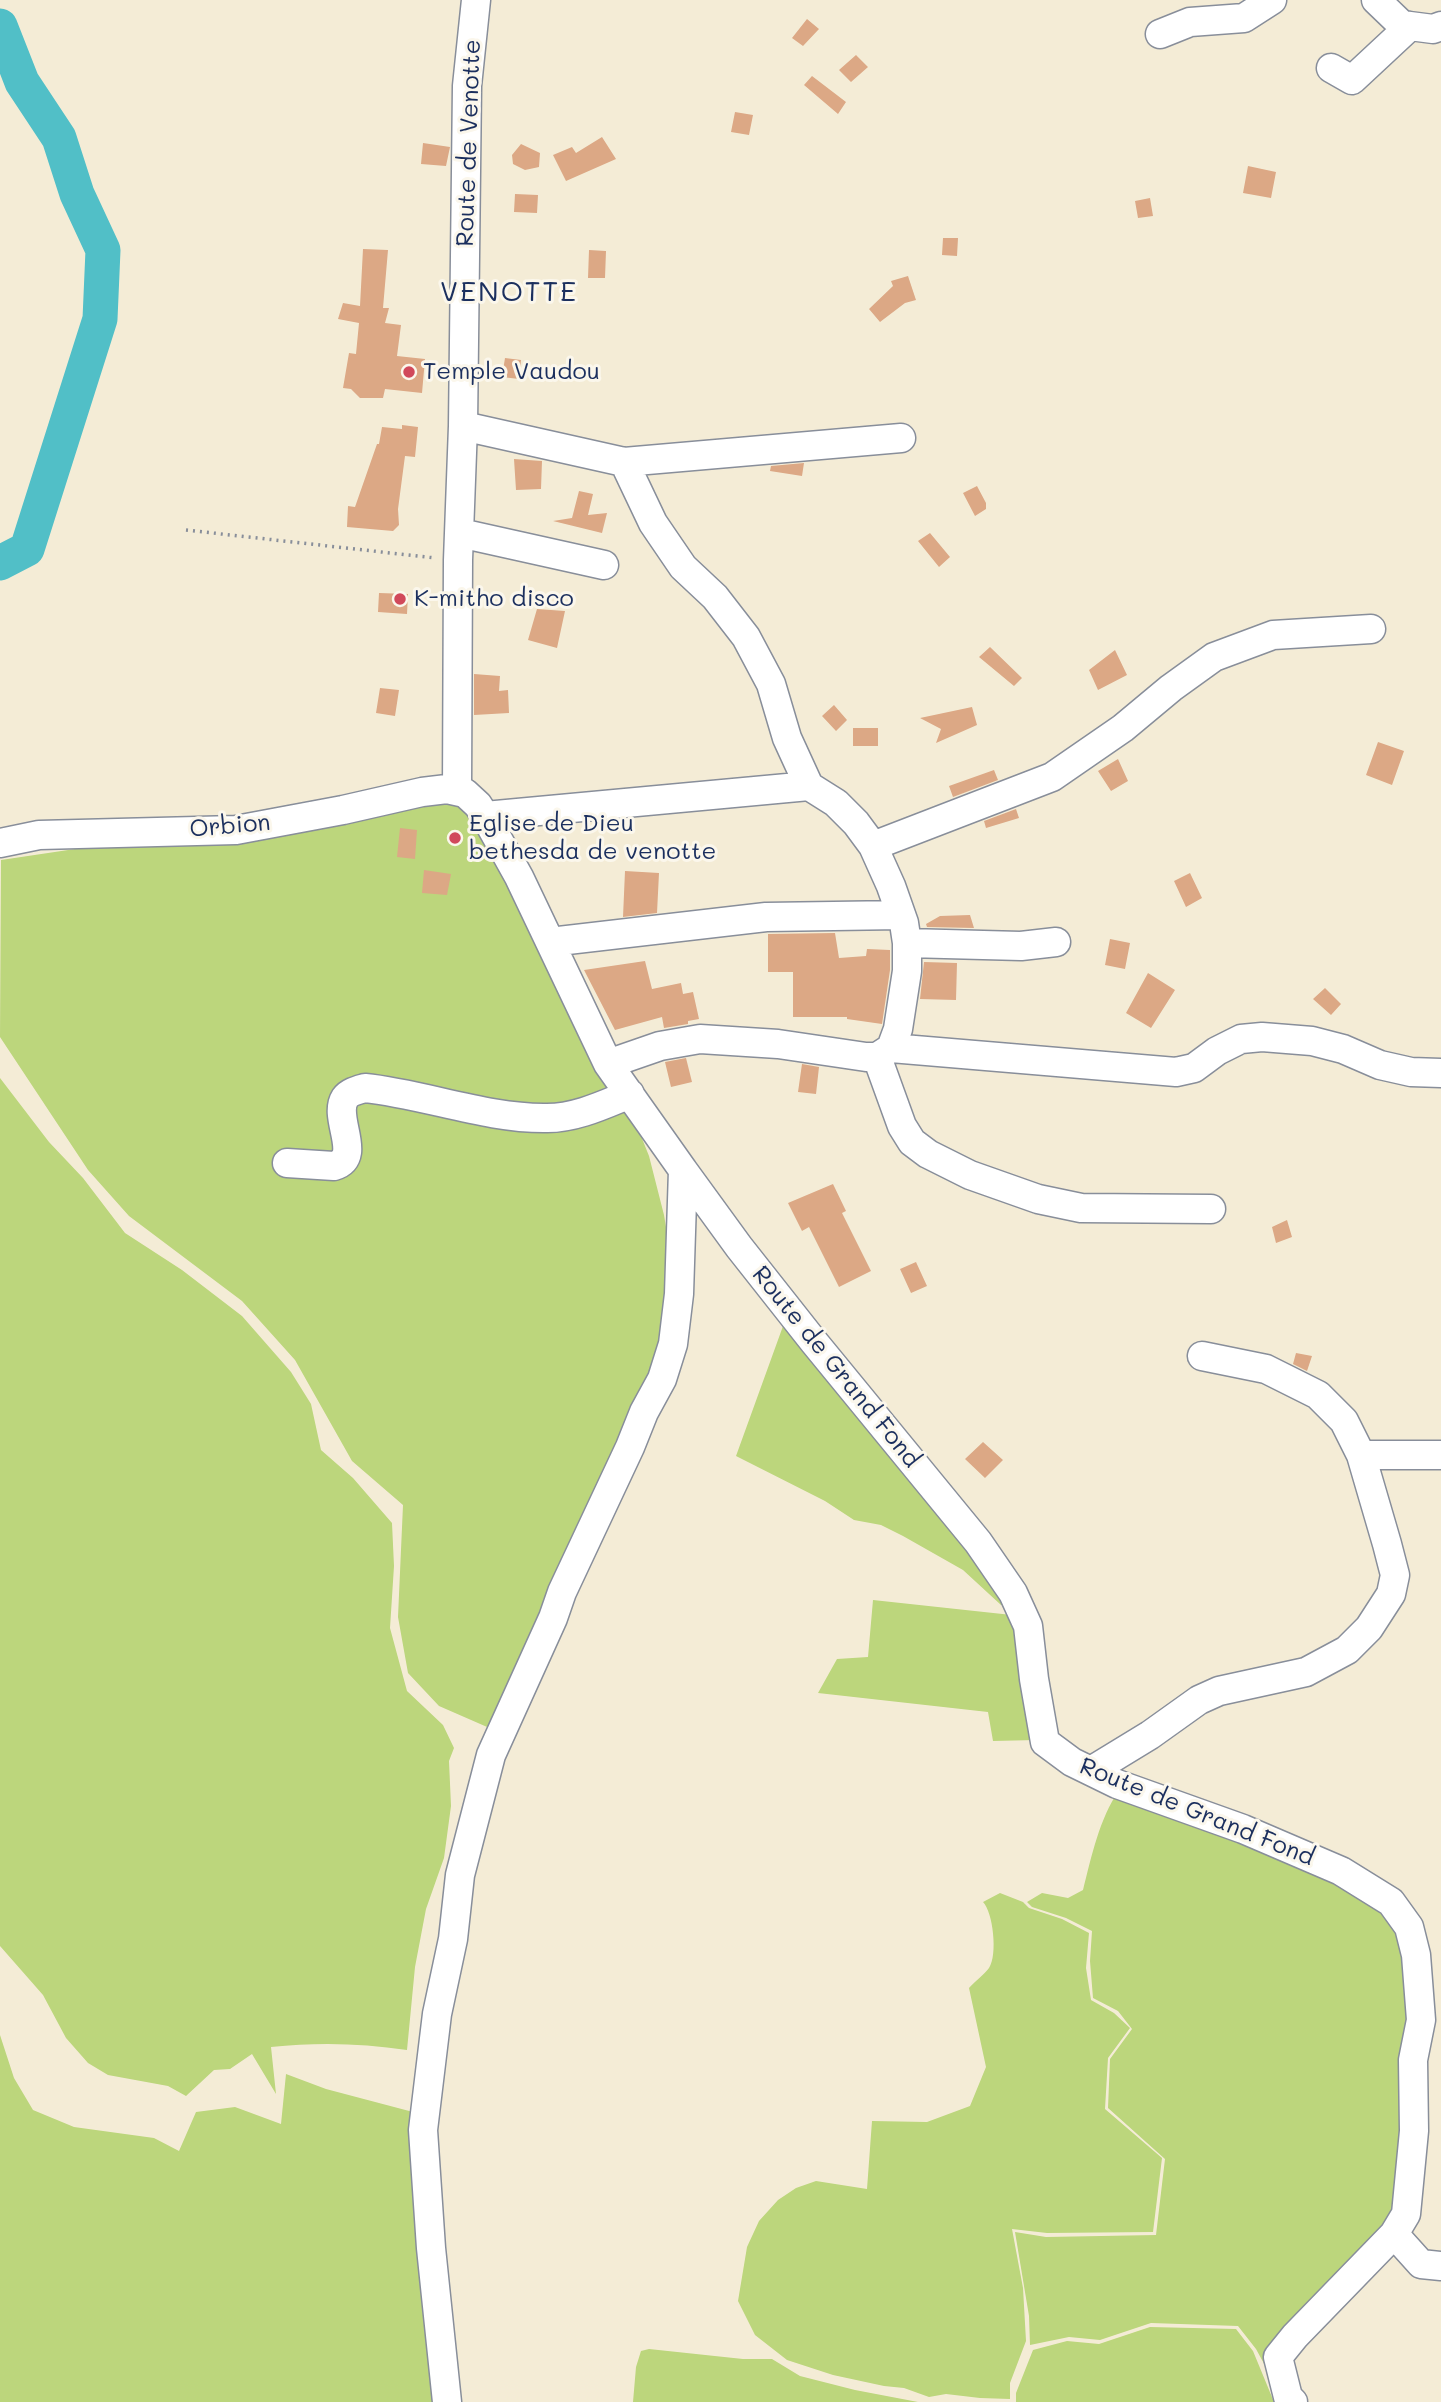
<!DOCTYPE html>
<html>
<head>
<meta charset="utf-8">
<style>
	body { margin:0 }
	canvas { display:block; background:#f4ecd6 }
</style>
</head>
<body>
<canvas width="1441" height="2402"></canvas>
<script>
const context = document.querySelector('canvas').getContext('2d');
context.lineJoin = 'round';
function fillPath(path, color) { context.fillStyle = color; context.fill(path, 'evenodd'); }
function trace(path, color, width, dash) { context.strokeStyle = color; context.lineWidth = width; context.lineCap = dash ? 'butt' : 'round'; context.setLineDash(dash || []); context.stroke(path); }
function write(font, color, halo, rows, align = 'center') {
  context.font = font + ' Mali,sans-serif'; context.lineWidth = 6; context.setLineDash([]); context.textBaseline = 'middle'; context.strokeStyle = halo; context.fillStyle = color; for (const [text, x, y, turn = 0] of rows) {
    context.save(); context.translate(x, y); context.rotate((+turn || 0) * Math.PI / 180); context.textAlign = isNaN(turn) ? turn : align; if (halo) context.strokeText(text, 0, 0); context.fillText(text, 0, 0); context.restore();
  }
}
fillPath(new Path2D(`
	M433,786L477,812L613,1066L649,1156L664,1215L676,1287L659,1364L494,1730L439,1706L408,1673L398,1617L403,1505L352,1461L295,1360L242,1301L129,1216L88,1170L0,1037L1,860L189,832Z
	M0,1078L49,1142L83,1178L125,1233L182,1270L242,1316L291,1372L311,1404L321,1450L353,1478L392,1523L394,1566L390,1628L407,1691L443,1725L454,1748L449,1761L451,1806L444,1858L426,1909L415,1967L407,2050C361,2043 317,2042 271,2047L276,2094L252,2054L230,2069L214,2070L186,2096L168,2086L108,2075L88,2063L66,2038L43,1995L0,1946Z
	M791,1304L1020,1606L1001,1605L963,1570L903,1536L881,1525L854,1520L825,1501L736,1456Z
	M873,1600L1021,1616L1036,1740L993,1741L988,1712L818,1693L837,1659L868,1657Z
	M1119,1790L1399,1896L1427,2079L1419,2195L1284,2343L1281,2395L1256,2349L1238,2326L1151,2323L1100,2340L1069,2337L1030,2345L1029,2316L1015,2232L1046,2237L1156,2235L1165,2159L1108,2108L1110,2059L1132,2029L1118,2011L1093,1998L1090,1961L1092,1931L1066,1918L1032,1907L1027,1902L1042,1893L1068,1898L1083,1890C1092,1855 1099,1820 1119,1790Z
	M1000,1893L1023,1902L1029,1908L1062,1919L1089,1933L1086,1968L1091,2000L1114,2013L1130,2028L1108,2058L1105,2109L1162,2158L1153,2232L1047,2233L1012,2229L1023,2288L1026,2341L1010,2383V2399L980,2398L946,2394L929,2397L904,2388L884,2386L833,2375L787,2360L755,2335L738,2301L747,2247L759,2221L778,2200L796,2188L816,2181L867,2189L872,2121L927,2122L970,2106L986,2067L969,1988C975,1981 984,1975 989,1968C998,1955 993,1912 983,1902Z
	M0,2035L14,2078L33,2110L74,2127L154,2138L179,2151L196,2112L235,2107L281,2124L286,2074L326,2089L413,2112L435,2402H0Z
	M1150,2327L1236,2329L1253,2351L1274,2402H1016V2393L1033,2350L1067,2341L1099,2344Z
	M649,2349L743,2359H772L800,2376L855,2390L918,2402H633L636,2367L641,2351Z`), '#bcd67c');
trace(new Path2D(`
	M0,26L22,82L59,138L77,194L103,250L100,319L27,549L0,563`), '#51bfc7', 35);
fillPath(new Path2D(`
	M807,19L819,29L803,46L792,38Z
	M856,55L868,67L851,82L839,70Z
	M812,76L846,102L838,114L804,85Z
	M735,112L753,115L749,135L731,132Z
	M602,137L616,159L566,181L553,155L572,147L576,153Z
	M423,143L450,147L446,166L421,164Z
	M521,144L540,153L539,167L525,170L513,164L512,155Z
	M1248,166L1276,172L1271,198L1243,193Z
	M515,194L538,195L537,213L514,212Z
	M1150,198L1153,216L1138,218L1135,201Z
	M943,238H958L957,256L942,255Z
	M363,249L388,250L383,308H389L385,323L401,325L397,356L425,359L422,393L385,389L383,398H360L351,389L343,388L349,353L356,354L359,323L338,319L343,303L360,306Z
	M589,250L606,251L605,278H588Z
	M908,276L916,300L905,303L880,322L869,309L893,286L891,281Z
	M505,358L521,360L519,379L502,377Z
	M402,425L418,427L415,457L405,456L398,509L399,525L393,531L347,527L348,506L355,507L377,444H379L382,427L402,429Z
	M514,459L542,461L541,489L516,490Z
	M804,463L802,476L770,471L771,466Z
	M977,486L986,503V509L975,516L963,493Z
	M579,491L593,494L588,515L607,513L602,533L553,521L572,518Z
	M930,533L950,557L939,567L918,541Z
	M379,593L408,594L407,614L378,612Z
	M537,609L565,611L557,648L528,640Z
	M990,647L1022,678L1014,686L979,657Z
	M1115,650L1127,675L1098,690L1089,670Z
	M474,674L500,676L499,691L508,690L509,713L474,715Z
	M380,688L399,690L395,716L376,713Z
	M834,705L847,720L836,731L822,716Z
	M972,707L977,725L936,743L941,729L920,718Z
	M853,728H878V746H853Z
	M1378,742L1404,751L1392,785L1366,775Z
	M1118,759L1128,781L1111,791L1098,771Z
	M994,770L998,780L953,797L949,786Z
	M1016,809L1019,818L986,828L984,821Z
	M400,828L417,830L415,859L397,857Z
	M424,870L451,874L447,895L422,893Z
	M625,871L659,873L657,913L623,917Z
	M1190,873L1202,898L1186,907L1174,881Z
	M970,915L974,928L927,927L926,924L940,916Z
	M835,933L839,958L866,956L867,949L890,950V970L882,1024L847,1019V1017H793V972H768V934Z
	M1110,939L1130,943L1125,969L1105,965Z
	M645,961L652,989L681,983L683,994L693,992L699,1019L688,1021V1024L664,1028L662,1017L615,1030L584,970Z
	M924,962L957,963L956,1000L920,999Z
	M1148,973L1175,990L1151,1028L1126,1013Z
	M1325,988L1341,1004L1331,1015L1313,999Z
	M686,1058L692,1082L671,1087L665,1062Z
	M802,1064L819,1067L816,1094L798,1092Z
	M833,1184L846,1211L842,1213L871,1271L839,1287L809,1227L802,1231L788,1203Z
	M1287,1220L1292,1237L1276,1243L1272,1227Z
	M916,1262L927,1286L911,1293L900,1269Z
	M1296,1353L1312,1356L1307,1371L1293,1364Z
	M983,1442L1003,1460L985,1478L965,1459Z`), '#dca885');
const minor = new Path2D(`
	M1376,0L1402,25L1433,29L1441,26
	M1160,34L1190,22L1244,18L1272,0
	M1331,68L1352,80L1410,26
	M463,426L624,462L901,438
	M624,462L653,523L683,567L715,597L746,637L771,684L787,738L809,786L836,803L856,823L873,846L891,886L904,923L907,943V971L898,1029L891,1048
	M460,533L604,565
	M457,790L458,560L463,426L467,86L476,0
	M485,816L809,786
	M0,843L39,835L236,830L343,810L422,792L447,789L465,793L478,805L485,816L519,877L608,1064L683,1170L679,1294L673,1344L662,1379L644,1412L630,1447L562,1592L553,1618L491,1755L460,1875L453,1939L437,2014L423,2130L431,2248L447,2402
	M873,846L1052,777L1123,728L1171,688L1214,657L1273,635L1371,629
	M550,942L766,917L901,915
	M907,943L1021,946L1056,942
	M877,1057L902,1126L912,1142L928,1154L970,1175L1038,1199L1081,1208L1211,1209
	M608,1064L660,1046L700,1039L778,1044L866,1057H877L891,1048L1176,1072L1194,1068L1217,1051L1241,1039L1262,1037L1312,1041L1343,1049L1380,1065L1411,1072L1441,1073
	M287,1163L334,1166C364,1157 332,1118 345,1098C349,1092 358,1090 365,1088C424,1094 487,1119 547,1118C576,1118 603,1105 630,1094
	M683,1170L739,1247L814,1342L978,1542L1013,1593L1028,1626L1034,1679L1045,1742L1072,1762L1117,1784L1243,1829L1341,1871L1391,1902L1409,1927L1416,1955L1421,2020L1413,2060L1414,2131L1406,2214L1394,2234L1295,2336L1278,2357L1288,2397L1293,2402
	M1361,1455H1441
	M1091,1771L1150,1735L1199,1700L1219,1691L1306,1672L1347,1650L1369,1628L1391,1594L1395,1575L1387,1544L1361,1455L1344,1421L1318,1395L1266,1369L1202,1356
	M1394,2234L1421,2264L1441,2266`);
trace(minor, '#888e9a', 31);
trace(new Path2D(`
	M186,530L435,558`), '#888e9a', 3.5, [2, 5]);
trace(minor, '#fff', 28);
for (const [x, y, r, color] of [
	[409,372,7,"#d1495b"],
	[400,599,7,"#d1495b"],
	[455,838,7,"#d1495b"]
]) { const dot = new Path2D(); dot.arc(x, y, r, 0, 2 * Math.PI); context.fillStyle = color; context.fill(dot); trace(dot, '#fbf7ec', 2.5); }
write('24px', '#1b2f5e', '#fbf7ec', [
	["Route de Venotte",469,143,-88],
	["Orbion",230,826,-5],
	["Route de Grand Fond",836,1367,51],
	["Route de Grand Fond",1197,1812,22]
]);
write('24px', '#1b2f5e', '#fbf7ec', [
	["Temple Vaudou",423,372],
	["K-mitho disco",414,599],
	["Eglise de Dieu",469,824],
	["bethesda de venotte",469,852]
], 'left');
context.letterSpacing = '2px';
write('28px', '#1b2f5e', '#fbf7ec', [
	["VENOTTE",509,292]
]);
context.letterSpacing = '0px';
</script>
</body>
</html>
